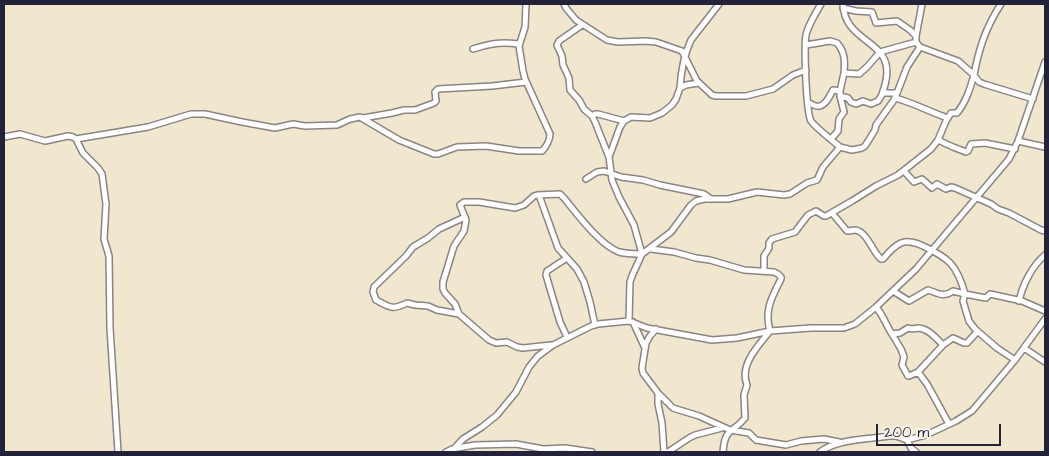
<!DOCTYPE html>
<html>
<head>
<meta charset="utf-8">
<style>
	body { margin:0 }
	#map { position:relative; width:1049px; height:456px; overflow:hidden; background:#f1e7ce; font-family:"Architects Daughter",sans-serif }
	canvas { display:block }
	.frame { position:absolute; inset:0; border:5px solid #22223b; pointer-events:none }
	.scale { position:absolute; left:876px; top:424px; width:125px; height:22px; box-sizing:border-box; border:2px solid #22223b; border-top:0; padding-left:6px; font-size:15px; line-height:18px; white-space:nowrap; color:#22223b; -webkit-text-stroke:4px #f7f3e8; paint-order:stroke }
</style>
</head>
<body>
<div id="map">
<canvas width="1049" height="456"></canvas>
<div class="frame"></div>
<div class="scale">200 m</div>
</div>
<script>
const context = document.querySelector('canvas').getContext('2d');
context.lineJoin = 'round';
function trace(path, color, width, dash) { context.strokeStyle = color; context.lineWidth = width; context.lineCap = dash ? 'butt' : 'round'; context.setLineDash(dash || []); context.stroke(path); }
const minor = new Path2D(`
	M564,4L566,8L576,20L607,40L618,42L646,41L656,42L682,51L697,81L712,95L716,96H746L773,89L793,75L806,70
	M843,4C845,49 904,37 882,94
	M1001,4C986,27 979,48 974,75L979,82L984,84L1033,99
	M843,8L856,11L872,12L876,23L897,21L910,30L916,36V42L920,47L958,61L974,75C970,89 966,102 957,113H951L946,121L938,140
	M582,25L559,41L557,45L562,56L563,65L569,78L570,90L579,100L584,109L592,116L595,122L609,157
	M916,36L922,4
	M806,45L830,41L837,43C845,52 845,61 844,73
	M473,49C492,43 500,42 519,44
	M680,88C681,71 684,55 691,40L719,4
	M840,91V96L848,98L851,102L856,104L863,101L871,104L878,101L883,93H897L907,67L920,47
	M895,98C914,103 930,112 948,118
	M808,102C811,104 817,107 820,106C827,104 830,95 833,90L840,91L844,73L859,74L867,67L880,52L916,42
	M592,116L595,114H598L624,121
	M363,118L392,113L404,110H415L434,103L436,101L435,92L438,89L492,86L526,82
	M4,137L20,134L45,141L68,136L73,137L76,139L83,153L98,168L102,174L106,204L104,239L109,256L110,328L118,452
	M76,139L148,127L191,114H205L242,122L275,128L293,124L305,126L337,125L350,119L360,117L399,140L434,154H438L457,147L486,146L519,151H542C546,147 550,140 550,134L525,79L523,71L519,46L525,27L526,4
	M831,139L838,131L839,119L844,112L840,96
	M1018,141L1045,147
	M840,147L852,150L862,148L865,146L875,130L876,125L894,100L897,93
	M904,171L914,182L922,179L932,188L937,184L946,189L951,187L955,188L991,204L998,209L1009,213L1041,230L1045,231
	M586,179L597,172L604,171L621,177L643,180L660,185L704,194L711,199
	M539,195L558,248L577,269L584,282L590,302L595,325
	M832,213L847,231C850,231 852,230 855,230C867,231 873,253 881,259H883C888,253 894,246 901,243C907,240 917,243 923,246C949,258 957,265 965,294L986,298L990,294L1022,301L1045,311
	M465,217L439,229L428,238L413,247L406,256L374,287L373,292L376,300C391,308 392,310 407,303L415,305L428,306L437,310L459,314L489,340L496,343L507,342L517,347L523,348L551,345
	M651,249L674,252L696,258L710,260L744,270L774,272L778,274L781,277V279C772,297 764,310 770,331C758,346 739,365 747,385L744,395L745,418C732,434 725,427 723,452
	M764,271V256L769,248V243L772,239L795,232L808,215L816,211L824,216H826L852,201L876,186L898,175L931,149L938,140L953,147L966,152L968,151L971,144L985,143L1015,149
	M893,291L909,301L928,290C938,293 943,298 953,291L965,294L963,301L969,321L975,329L997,348L1015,360
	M1019,301C1023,284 1032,266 1045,255
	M876,307C883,315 886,325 892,334L900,333L908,328C913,330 915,328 919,328C929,329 937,339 943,345L918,372L927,384L949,424
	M459,314L455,304L445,293L443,289V282L454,246L464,231L466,220L460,205L464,202H479L515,208L524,205L534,196L537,195L560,194L564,198C577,214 600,245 619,252C627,254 635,254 642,254L634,225L619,197L612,180L609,157L620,127L624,121L631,117L650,118L662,113L672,105L676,99L680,88L686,85L698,83
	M629,321L630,282L632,276L642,254L671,232L691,205L696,201L704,199H728L757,192L784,195L790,194L807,183L817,180L823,167L840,147C833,141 816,128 811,121C806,112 804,47 806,35C808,25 816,13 821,4
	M633,322L645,348
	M656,329L650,336L646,343L642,368L643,373L658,393L673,408L699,416L730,430L749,433L756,440L786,445L801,441L824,439L839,442
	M892,334L901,349L904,357L902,365L908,376H909L918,372
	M567,337L560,322L546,275L547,271L567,258
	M943,345L953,338L964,343H967L977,332
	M1024,348L1045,362
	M658,394V404L662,423L664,452
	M907,440L911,448L916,452
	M446,452L452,449L475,445L516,444L543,449L565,448L592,452
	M451,452L463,439L482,427L497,415L516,392L529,367L538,356L553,345L591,326L598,324L629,321L647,328L712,340L737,338L770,331L811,328H844L855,324L876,307L916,269L1009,159L1018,141L1045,62
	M668,452L689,438L695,435L722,428
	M820,452C837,439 869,439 890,436H896L907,440L926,435L956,421L972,411L1015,360L1045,319`);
trace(minor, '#8a8484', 8);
trace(minor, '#fff', 5);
</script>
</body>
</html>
